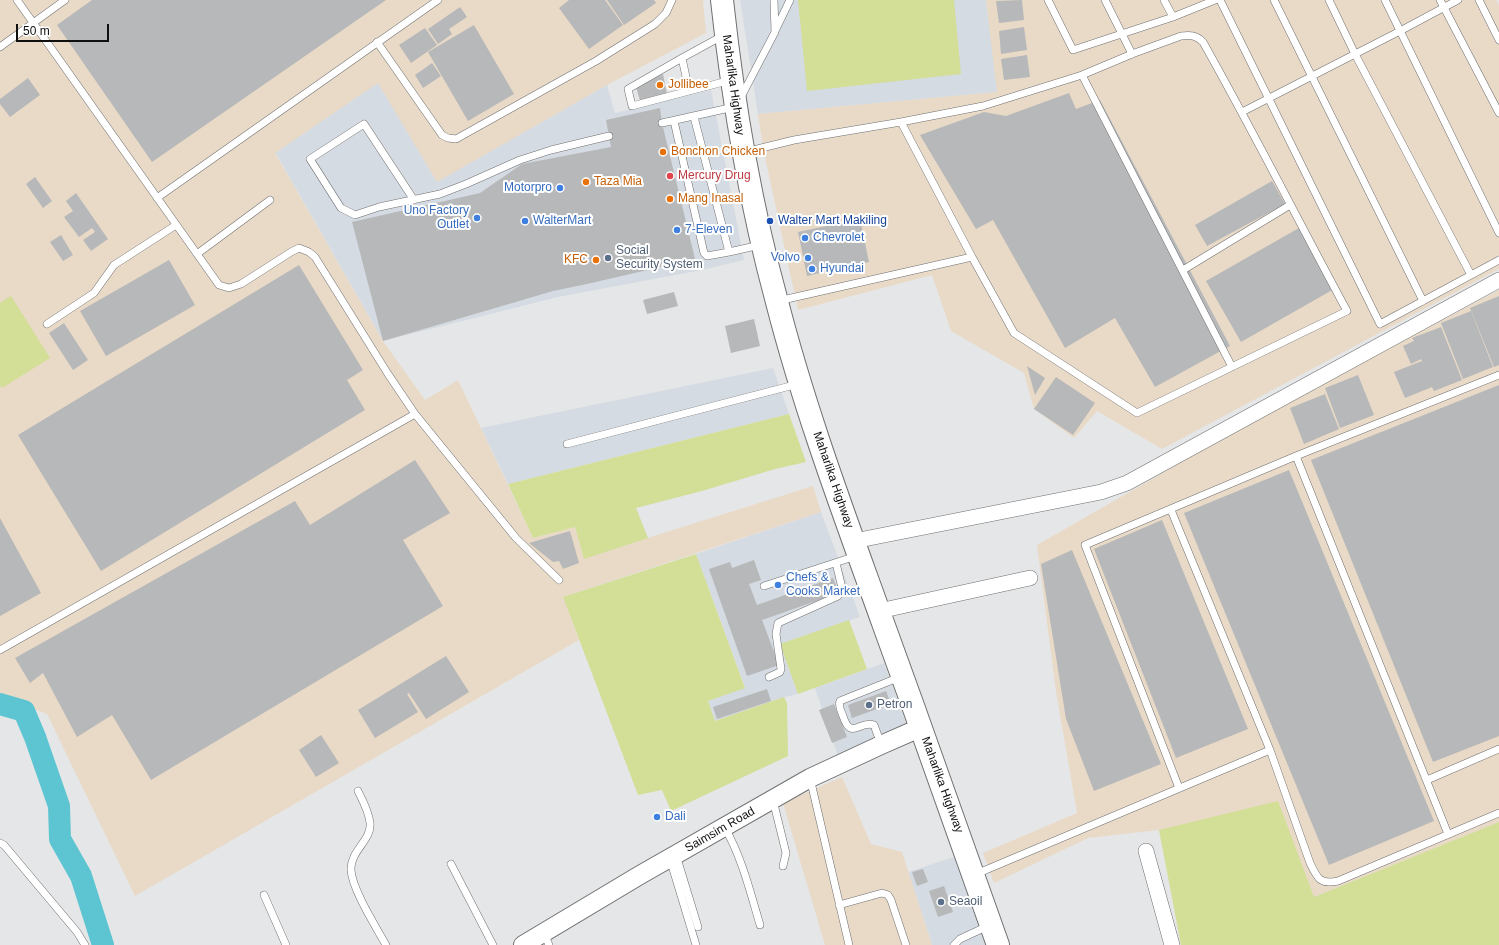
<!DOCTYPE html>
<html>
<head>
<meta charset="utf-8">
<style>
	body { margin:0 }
	#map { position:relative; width:1499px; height:945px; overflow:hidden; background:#e5e6e7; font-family:Helvetica,sans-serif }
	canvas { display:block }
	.scale { position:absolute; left:16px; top:24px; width:93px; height:18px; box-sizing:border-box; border:2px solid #0f0f10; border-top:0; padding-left:5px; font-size:12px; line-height:14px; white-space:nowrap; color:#0f0f10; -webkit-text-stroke:3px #fff; paint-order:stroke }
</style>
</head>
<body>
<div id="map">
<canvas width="1499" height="945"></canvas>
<div class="scale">50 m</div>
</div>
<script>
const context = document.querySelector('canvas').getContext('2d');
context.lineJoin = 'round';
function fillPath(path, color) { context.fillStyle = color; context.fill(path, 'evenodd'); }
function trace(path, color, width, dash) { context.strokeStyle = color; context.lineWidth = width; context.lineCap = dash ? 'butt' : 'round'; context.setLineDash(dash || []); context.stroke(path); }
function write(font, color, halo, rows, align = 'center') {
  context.font = font + ' Helvetica,sans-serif'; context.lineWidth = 4; context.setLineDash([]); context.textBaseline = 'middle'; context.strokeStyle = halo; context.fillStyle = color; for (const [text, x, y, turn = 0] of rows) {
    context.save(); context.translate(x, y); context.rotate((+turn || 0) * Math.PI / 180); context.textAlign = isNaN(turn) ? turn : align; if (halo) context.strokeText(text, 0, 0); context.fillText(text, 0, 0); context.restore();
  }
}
fillPath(new Path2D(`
	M740,0H986L998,92L758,114Z
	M378,82L437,181L607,85L615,113L711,90L744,260L702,270L558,297L383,341L275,152Z
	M773,368L789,414L508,484L481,428Z
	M821,512L860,617L780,644L798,694L784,697L715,721L708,701L745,687L696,554Z
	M884,663L907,726L839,759L815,688Z
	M954,857L985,945H932L930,938L908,872Z`), '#d5dbe2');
fillPath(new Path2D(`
	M0,0H703L706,33L607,85L437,182L378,83L275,153L383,341L425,400L458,380L533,538L575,527L584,558L813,486L821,512L563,597L579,640L135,896L47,714L0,696Z
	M986,0H1496L1499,5V269L1162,449L1097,411L1074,438L1034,409L1024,373L951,331L932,275L798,310L763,148L758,114L997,92Z
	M1499,290V822L1314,897L1159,830L1088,838L994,883L983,853L1077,813L1056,692L1037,545L1269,412Z
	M842,777L871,844L902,852L932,945H825L783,803Z`), '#e9dac7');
fillPath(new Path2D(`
	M798,0H954L961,74L807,91Z
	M11,296L50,358L2,388L0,385V303Z
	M789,414L806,462L775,469L702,491L636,508L648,538L584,559L575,527L533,538L508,484Z
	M696,554L745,688L708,701L715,721L784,697L787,703L788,756L671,811L662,790L638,795L563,597Z
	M849,620L867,669L798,694L780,644Z
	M1278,801L1314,897L1499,822V945H1181L1159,830Z`), '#d3de97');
trace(new Path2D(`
	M0,704L24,711L35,737L59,806L60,839L81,876L103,945`), '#5dc5d2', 22);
fillPath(new Path2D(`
	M92,0H386L152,162L57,25Z
	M569,0H605L623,25L589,49L559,8Z
	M607,0H654L656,3L624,25Z
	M1022,0L1024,20L999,23L996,1Z
	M460,7L467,17L449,29L452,34L438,44L428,29Z
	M474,25L514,94L468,121L428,52Z
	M1024,27L1027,50L1001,54L999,31Z
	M425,28L437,45L411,63L399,45Z
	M1027,55L1030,77L1004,80L1001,59Z
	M432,63L441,76L423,88L415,75Z
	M663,74L667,94L640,101L636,87Z
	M28,78L40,95L10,117L0,104V99Z
	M1069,93L1076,109L1100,100L1230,346L1155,387L1115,318L1065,348L993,220L976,229L920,135L984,112L1006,116Z
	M660,108L662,123L695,259L587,284L553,291L383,341L352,222L480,193L522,164L611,147L606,120Z
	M35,177L52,201L43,208L26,184Z
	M1272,181L1285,204L1207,246L1195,225Z
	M76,193L108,239L91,251L83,240L95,232L92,228L79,237L64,217L73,211L66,201Z
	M860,219L869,262L807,276L798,232Z
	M1299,228L1334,289L1241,342L1206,281Z
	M61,235L73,255L63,261L50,242Z
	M169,260L195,305L106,356L80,311Z
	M299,265L363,370L347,380L365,410L101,571L18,435Z
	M674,292L678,306L647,314L643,300Z
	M1499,296V365L1494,367L1470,308Z
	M1471,311L1493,367L1463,379L1441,323Z
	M754,319L760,346L731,353L725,326Z
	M64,323L88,360L73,370L49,333Z
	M1441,327L1462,380L1434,391L1432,387L1405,398L1394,372L1422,361L1421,359L1411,364L1403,346L1414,341L1412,338Z
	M1027,366L1045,378L1035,395Z
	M1358,375L1374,415L1340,428L1325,388Z
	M1056,377L1095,403L1073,435L1034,409Z
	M1499,385V736L1433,762L1311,460Z
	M1325,394L1339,429L1304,444L1290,408Z
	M415,460L450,513L403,540L443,606L151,780L112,715L77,737L43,673L30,683L15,658L295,501L310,525Z
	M1289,470L1434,821L1329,865L1184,513Z
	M0,518L41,593L0,616Z
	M1162,520L1248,729L1176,758L1094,549Z
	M570,531L579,563L563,569L559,561L553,562L529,543Z
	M1072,550L1161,764L1094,791L1066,719L1041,564Z
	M754,560L761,580L749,584L757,605L833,578L839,593L762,620L779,665L747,676L709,569L730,562L732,568Z
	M446,656L469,692L426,719L409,693L407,694L418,712L375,738L358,710Z
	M767,689L771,701L717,719L713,707Z
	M886,691L891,704L852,718L848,705Z
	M834,704L847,737L832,743L819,710Z
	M321,735L339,763L316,777L299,750Z
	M923,869L928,882L917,886L912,872Z
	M944,886L953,912L938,917L929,891Z`), '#b7b8b9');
const service = new Path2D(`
	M17,0L219,285L229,288L241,284L291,252L299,248L309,252L315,257L388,374L415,414L516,538L559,580
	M1048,0L1073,50L1173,17L1215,0
	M1105,0L1132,54
	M1164,0L1173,17
	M1220,0L1380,324L1499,260
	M1274,0L1423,301
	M1329,0L1355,54L1471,275
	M1385,0L1499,233
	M1440,0L1499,113
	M1479,0L1499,40
	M775,31L790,0
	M724,35L682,58L689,91L731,80
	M377,42L442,135L448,138L456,139L596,61L655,24L666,13L672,0
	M0,47L65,0
	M682,58L628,89L632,106L689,91
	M1082,75L1232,367
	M741,97L775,32L774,0
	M1242,112L1400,31L1458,0
	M694,117L729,252L760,245
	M674,121L704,253L707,256L729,252
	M662,123L734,107
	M745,152L794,140L901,122L972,257
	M157,198L438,0
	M414,200L364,124L310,159L341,208L355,215L379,207L440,194L466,184L520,160L551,150L609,136
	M197,254L270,200
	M1183,270L1290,205
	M778,301L972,257L1014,333L1137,413L1347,311C1299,222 1253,131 1203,42C1196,35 1191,35 1181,36L1132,54L1082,75L983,106L901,122
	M47,324L94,293L114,265L176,225
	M567,444L798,384
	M1296,456L1448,834
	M1171,510L1270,750L1310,863C1317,878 1320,885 1338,881L1499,813
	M764,586L856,556
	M0,650L415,414
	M769,677L780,672L781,669L776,634L778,623L838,596L842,588L836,563
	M881,744L874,725C859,720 851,741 843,716C841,711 838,706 840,701L900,677
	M810,778L849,945
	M1427,780L1499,749
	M1179,788L1085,545L1296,456L1499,375
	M358,791C363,801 369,812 370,823C372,840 350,851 351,870C352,889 376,927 386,945
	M773,800L786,853L783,866
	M725,828C742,858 750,891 760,925
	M0,843L4,845L77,932L85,945
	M676,855L698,927
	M670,859L696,945
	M451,864L493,945
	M976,874L1270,750
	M264,895L286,945
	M839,905L882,893L888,895L891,900L906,945
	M544,933L549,945
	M954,945L960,939L988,926`);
const minor = new Path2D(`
	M854,541L1101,492L1127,483L1499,280
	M879,611L1030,578
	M1146,851L1172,945`);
const tertiary = new Path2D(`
	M523,945L640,875L810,778L881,745L922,727`);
const trunk = new Path2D(`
	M722,0C733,102 750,203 777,302C805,411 845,517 883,623C922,730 960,837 998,945`);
trace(service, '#6e6f70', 8);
trace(minor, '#6e6f70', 16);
trace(tertiary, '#6e6f70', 20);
trace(trunk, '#6e6f70', 24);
trace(service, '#fff', 7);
trace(minor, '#fff', 15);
trace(tertiary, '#fff', 18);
trace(trunk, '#fff', 22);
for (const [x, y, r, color] of [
	[660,85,4,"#e8710a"],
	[663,152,4,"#e8710a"],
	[670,176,4,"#e0444e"],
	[586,182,4,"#e8710a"],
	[560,188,4,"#3f7fe0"],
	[670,199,4,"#e8710a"],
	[477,218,4,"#3f7fe0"],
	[525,221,4,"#3f7fe0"],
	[770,221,4,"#1a4fb4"],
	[677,230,4,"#3f7fe0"],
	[805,238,4,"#3f7fe0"],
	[608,258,4,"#5c6f8a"],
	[808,258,4,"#3f7fe0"],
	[596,260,4,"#e8710a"],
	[812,269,4,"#3f7fe0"],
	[778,585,4,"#3f7fe0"],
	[869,705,4,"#5c6f8a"],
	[657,817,4,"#3f7fe0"],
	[941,902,4,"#5c6f8a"]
]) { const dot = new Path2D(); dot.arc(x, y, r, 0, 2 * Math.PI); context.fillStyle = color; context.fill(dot); trace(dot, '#fff', 1.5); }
write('12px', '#c56008', '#fff', [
	["Jollibee",668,85],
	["Bonchon Chicken",671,152],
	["Taza Mia",594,182],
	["Mang Inasal",678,199],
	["KFC",588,260,"right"]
], 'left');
write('12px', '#0f0f10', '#fff', [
	["Maharlika Highway",733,85,82],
	["Maharlika Highway",833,480,71],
	["Maharlika Highway",942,785,70],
	["Saimsim Road",720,830,-30]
]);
write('12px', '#be3a42', '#fff', [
	["Mercury Drug",678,176]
], 'left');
write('12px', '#366cbe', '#fff', [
	["Motorpro",552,188,"right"],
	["Uno Factory",469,211,"right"],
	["Outlet",469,225,"right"],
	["WalterMart",533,221],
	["7-Eleven",685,230],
	["Chevrolet",813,238],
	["Volvo",800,258,"right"],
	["Hyundai",820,269],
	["Chefs &",786,578],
	["Cooks Market",786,592],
	["Dali",665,817]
], 'left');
write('12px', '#164399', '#fff', [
	["Walter Mart Makiling",778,221]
], 'left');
write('12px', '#4e5e75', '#fff', [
	["Social",616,251],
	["Security System",616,265],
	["Petron",877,705],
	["Seaoil",949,902]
], 'left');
</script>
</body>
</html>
